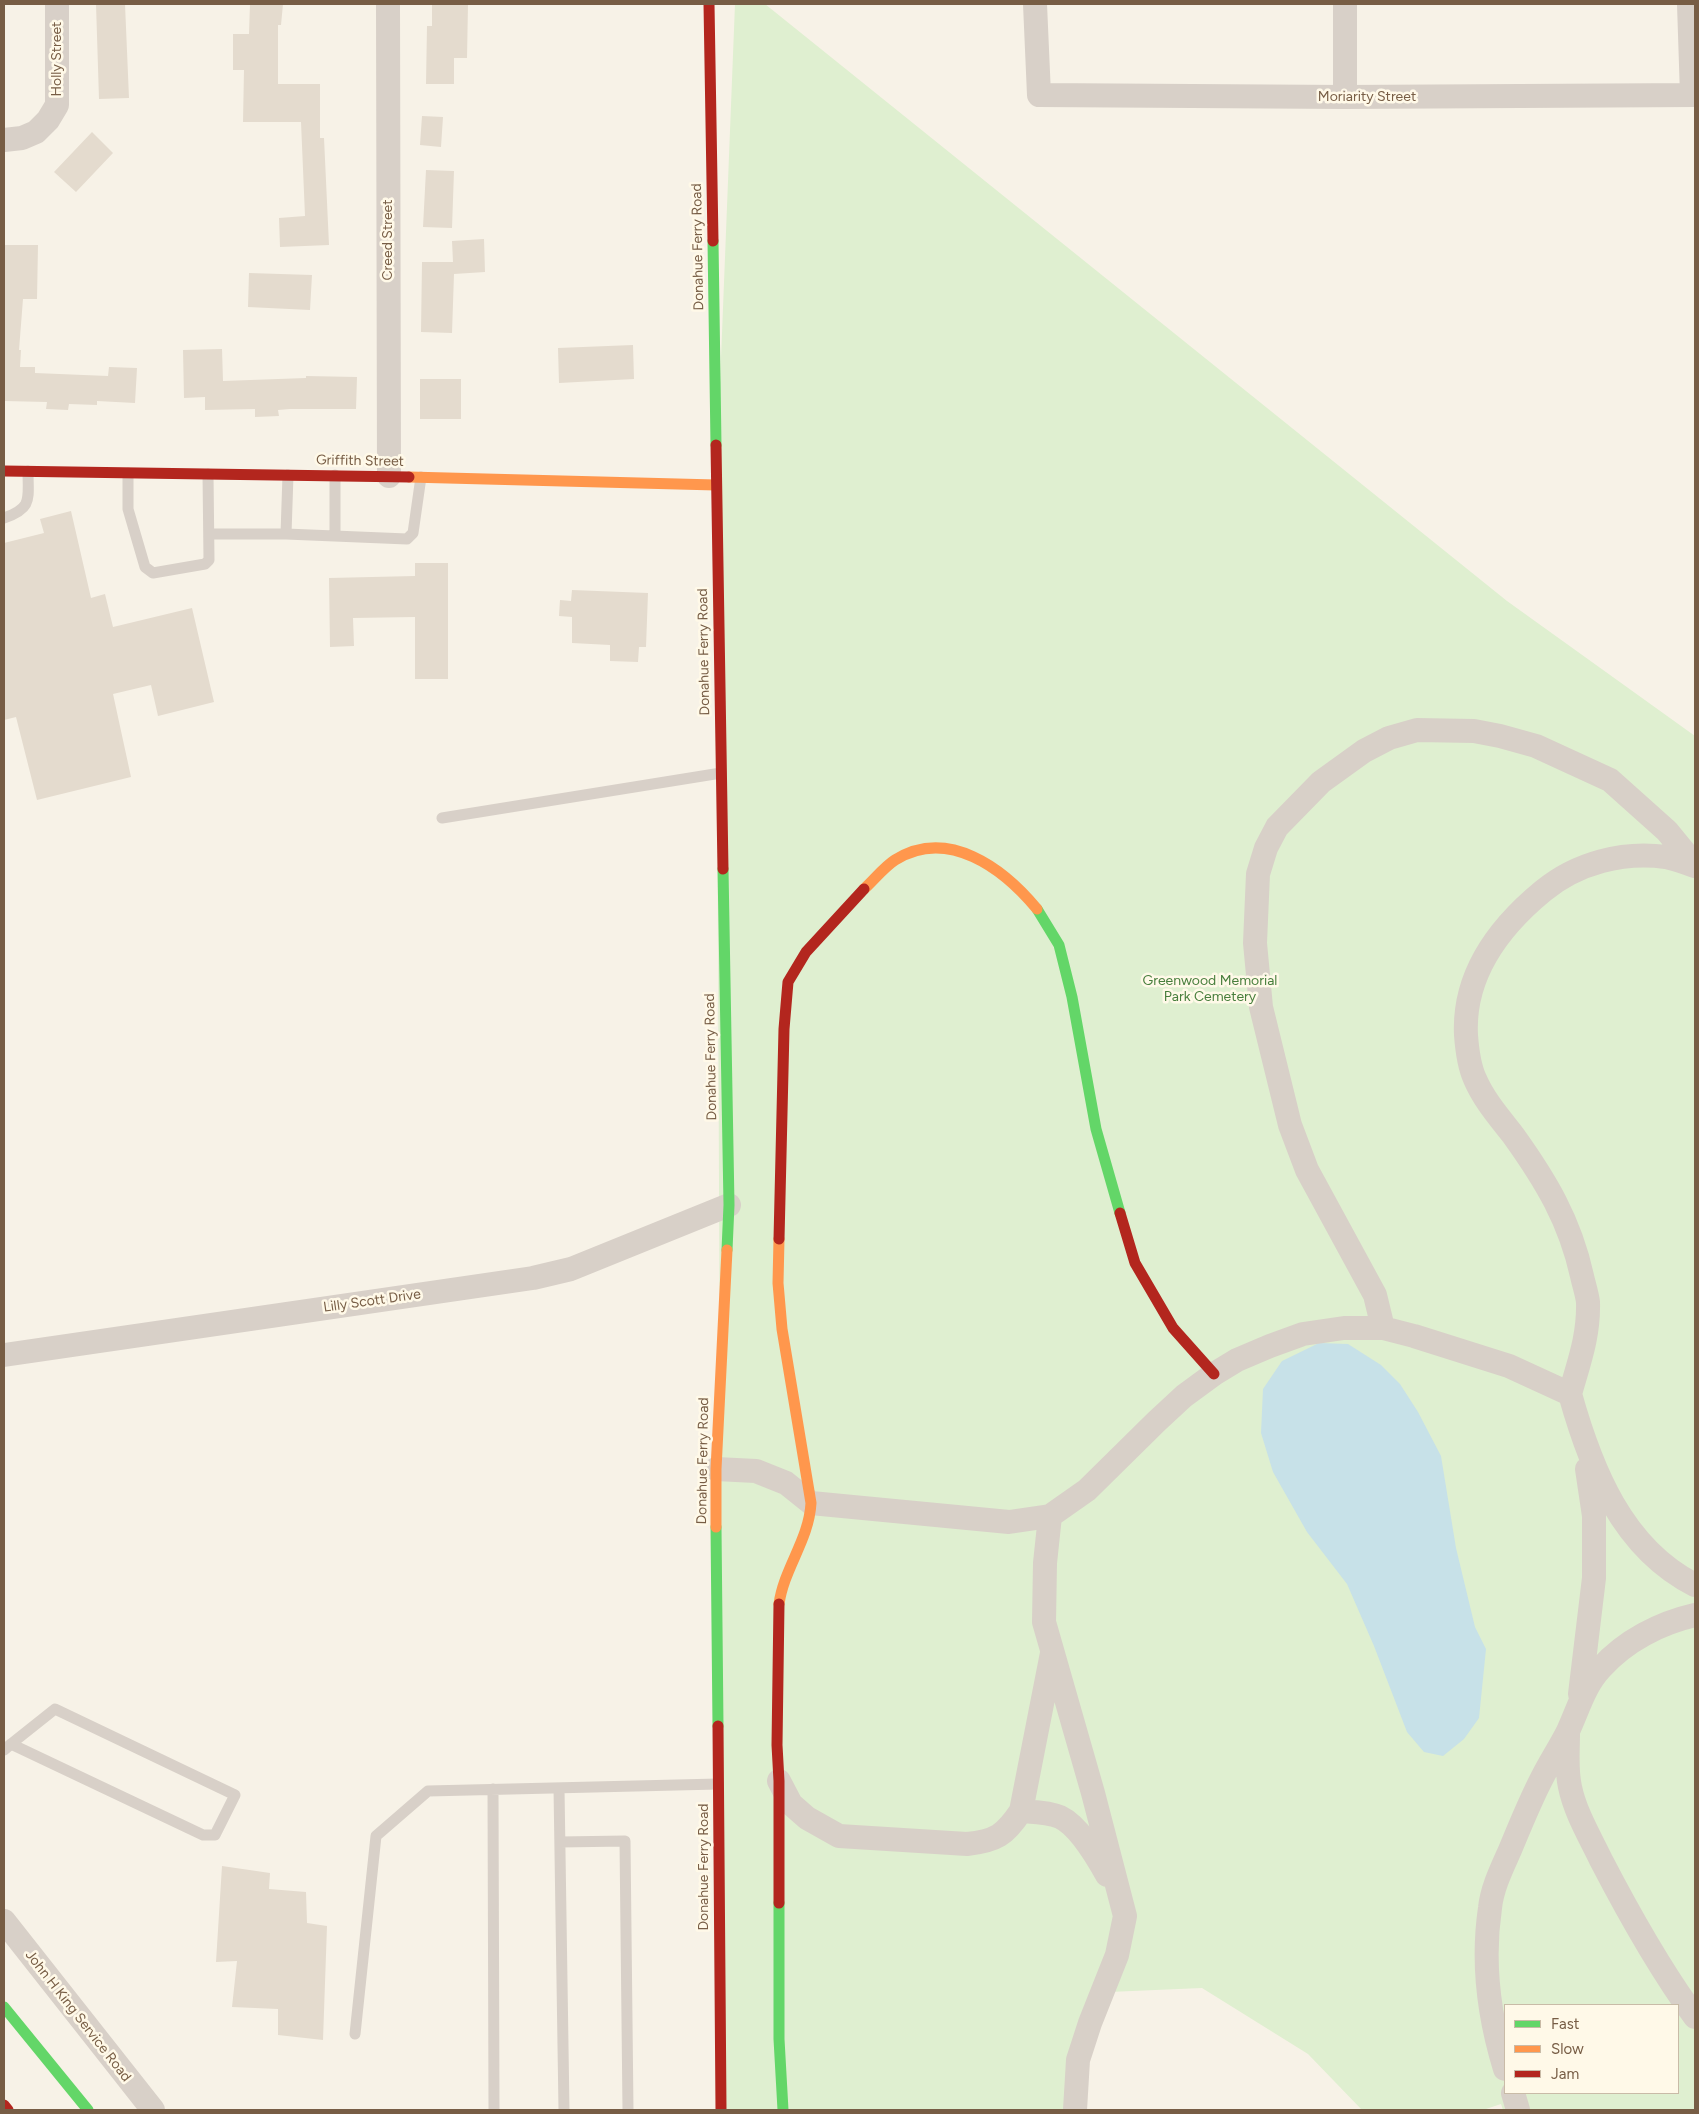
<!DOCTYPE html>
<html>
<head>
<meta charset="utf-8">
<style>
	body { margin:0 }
	#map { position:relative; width:1699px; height:2114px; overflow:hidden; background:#f7f2e7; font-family:Figtree,sans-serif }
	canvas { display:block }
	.frame { position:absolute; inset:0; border:5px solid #775d45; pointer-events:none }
	.legend { position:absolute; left:1504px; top:2004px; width:175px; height:90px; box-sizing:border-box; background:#fff9e8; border:1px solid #c9bba7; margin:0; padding:6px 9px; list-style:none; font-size:15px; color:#775d45 }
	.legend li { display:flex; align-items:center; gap:10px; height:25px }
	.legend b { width:25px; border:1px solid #c9bba7 }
</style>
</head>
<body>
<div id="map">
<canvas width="1699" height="2114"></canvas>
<div class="frame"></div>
<ul class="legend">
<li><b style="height:6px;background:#63d668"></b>Fast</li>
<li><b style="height:6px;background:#ff974d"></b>Slow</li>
<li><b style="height:6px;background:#b3261e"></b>Jam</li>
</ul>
</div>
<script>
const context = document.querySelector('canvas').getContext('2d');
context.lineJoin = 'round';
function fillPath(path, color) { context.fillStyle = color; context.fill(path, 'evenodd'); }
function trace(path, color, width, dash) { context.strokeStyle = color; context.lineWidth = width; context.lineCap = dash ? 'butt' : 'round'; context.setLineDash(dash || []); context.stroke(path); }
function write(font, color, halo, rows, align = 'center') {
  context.font = font + ' Figtree,sans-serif'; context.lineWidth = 5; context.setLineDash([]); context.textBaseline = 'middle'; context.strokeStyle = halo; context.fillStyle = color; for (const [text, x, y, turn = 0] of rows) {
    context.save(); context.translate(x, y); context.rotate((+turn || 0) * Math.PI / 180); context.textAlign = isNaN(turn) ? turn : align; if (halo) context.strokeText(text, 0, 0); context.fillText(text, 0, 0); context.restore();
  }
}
fillPath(new Path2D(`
	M735,4H765L1507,601L1695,736V2110H1503L1501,2104L1483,2110H1362L1308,2054L1202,1988L1109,1992L1087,2053L1083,2110H723L716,485ZM1505,2005H1678V2093H1505Z`), '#dfefd0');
fillPath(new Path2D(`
	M1319,1343L1348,1344L1381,1365L1400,1384L1418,1412L1441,1456L1456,1548L1475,1627L1486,1649L1479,1718L1464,1739L1443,1756L1424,1752L1407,1732L1374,1646L1347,1584L1307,1532L1273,1472L1261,1433L1263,1389L1282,1361Z`), '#c7e1e8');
fillPath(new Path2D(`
	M96,4H125L129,98L99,99Z
	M250,4H283L281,25H278V84H320V138H324L329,245L280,247L279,218L305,216L301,122H243L244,70H233V34H249Z
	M432,4H468L467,58H454V84H426L427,26H432Z
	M422,116L443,117L441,147L420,145Z
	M92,132L113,153L76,192L54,172Z
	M426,170L454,171L452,228L423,227Z
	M484,239L485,272L454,274L452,333L421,332L422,262H453L452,241Z
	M4,245H38L37,299H23L19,350H21L20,367H35V373L108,376L109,367L137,368L135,403L97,401V405L69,404L68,410L46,409L47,402L4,401Z
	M249,273L312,275L310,310L248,307Z
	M633,345L634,379L559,383L558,348Z
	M222,349L223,381L306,378V376L357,377L356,409H290L278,410L279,416L255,417V409L205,410V397L184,398L183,350Z
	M420,379H461V419H420Z
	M71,511L91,598L105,594L113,627L192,608L214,702L158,716L151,685L113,694L131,777L37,800L16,717L4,720V543L44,533L40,519Z
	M415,563H448V679H415V617L353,618L354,646L330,647L329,578L415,576Z
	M572,590L648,593L646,647H639L638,662L610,661V645L572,643V617L559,616L560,600L571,601Z
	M222,1866L270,1873L269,1889L306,1892L307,1923L327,1926L323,2040L278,2035V2009L232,2007L237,1961L216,1962Z`), '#e4dbce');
trace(new Path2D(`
	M128,473V509L145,567L153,573L205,564L209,560L208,474
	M335,475V536
	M4,518C33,508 28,499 28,471
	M209,534H286L407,539L413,533L421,477
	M286,534L288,475
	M442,818L721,773
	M4,1750L11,1744L55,1709L235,1795L215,1835H203L11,1744
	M559,1788L564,2110
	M493,1789L494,2110
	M560,1842L625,1841L628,2110
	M355,2034L376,1836L428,1791L718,1784`), '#d8d0c8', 11);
trace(new Path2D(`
	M388,4L389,476
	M1035,4L1039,95L1345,97L1695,95
	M1345,4V97
	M1689,4L1692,95
	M4,140L22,138L36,132L48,120L57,105V4
	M1383,1328L1375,1295L1307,1170L1290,1125L1261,1007L1255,943L1258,874L1266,848L1277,827L1321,782L1364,751L1389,738L1417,730L1474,731L1500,736L1536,746L1610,780L1667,831L1695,865
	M4,1355L533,1278L571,1269L729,1205
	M1570,1394C1579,1362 1589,1336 1588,1302C1587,1294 1584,1285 1582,1276C1570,1221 1546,1181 1513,1135C1499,1117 1484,1100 1475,1079C1469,1066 1467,1049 1466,1035C1463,975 1498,928 1543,891C1577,863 1623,851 1666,857C1676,859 1686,863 1695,866
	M716,1469L756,1471L786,1483L811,1503L1009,1522L1050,1516L1087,1490L1157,1421L1184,1396L1214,1374L1237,1360L1270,1346L1303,1334L1344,1328H1383L1414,1336L1509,1366L1570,1394C1591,1469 1622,1548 1695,1585
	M1050,1516L1045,1563L1044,1622L1093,1793L1125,1916L1117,1955L1090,2023L1078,2060L1075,2110
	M1580,1694L1594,1578V1516L1587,1469
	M1568,1734C1568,1751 1566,1770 1570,1787C1575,1812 1590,1837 1601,1860C1629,1914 1659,1968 1695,2017
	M779,1781L791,1804L807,1818L839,1836L967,1844C996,1841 1005,1835 1021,1811L1052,1653
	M1021,1811C1034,1812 1048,1812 1060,1817C1079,1826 1097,1857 1107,1875
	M4,1921L153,2110
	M1505,2069C1489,2017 1482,1962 1490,1908C1492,1888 1502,1868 1510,1850C1520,1826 1530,1801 1542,1778C1550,1762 1560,1747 1568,1731C1578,1710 1584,1686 1601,1668C1625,1641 1660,1623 1695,1615
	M1513,2093L1518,2110`), '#d8d0c8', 24);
trace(new Path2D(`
	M713,241L716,445
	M723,869L729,1205L727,1250
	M1037,909L1059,945L1072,997L1096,1129L1120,1213
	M716,1527L718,1726
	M779,1903V2039L783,2110
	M4,2007L88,2110`), '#63d668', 11);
trace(new Path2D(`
	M409,477L716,485
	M864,889C874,880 884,867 895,860C948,827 1003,868 1037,909
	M779,1239L778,1283L782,1329L811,1503C809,1540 784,1568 779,1604
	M716,1527V1469L727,1250`), '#ff974d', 11);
trace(new Path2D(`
	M709,4L713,241
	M716,445L723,869
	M4,471L409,477
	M1120,1213L1135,1263L1173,1328L1214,1374
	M779,1239L784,1029L788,982L806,952L864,889
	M718,1726L721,2110
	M779,1903V1781L777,1745L779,1604
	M4,2105L8,2110`), '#b3261e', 11);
write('14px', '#775d45', '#fff9e8', [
	["Holly Street",57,59,-90],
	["Moriarity Street",1367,97],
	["Creed Street",388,240,-90],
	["Donahue Ferry Road",698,247,-91],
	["Griffith Street",360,461,1],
	["Donahue Ferry Road",704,652,-91],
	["Donahue Ferry Road",711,1057,-91],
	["Lilly Scott Drive",372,1301,-8],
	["Donahue Ferry Road",703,1461,-89],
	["Donahue Ferry Road",704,1867,-90],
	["John H King Service Road",78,2016,52]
]);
write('14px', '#477e3c', '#fff9e8', [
	["Greenwood Memorial",1210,981],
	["Park Cemetery",1210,997]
]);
</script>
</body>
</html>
